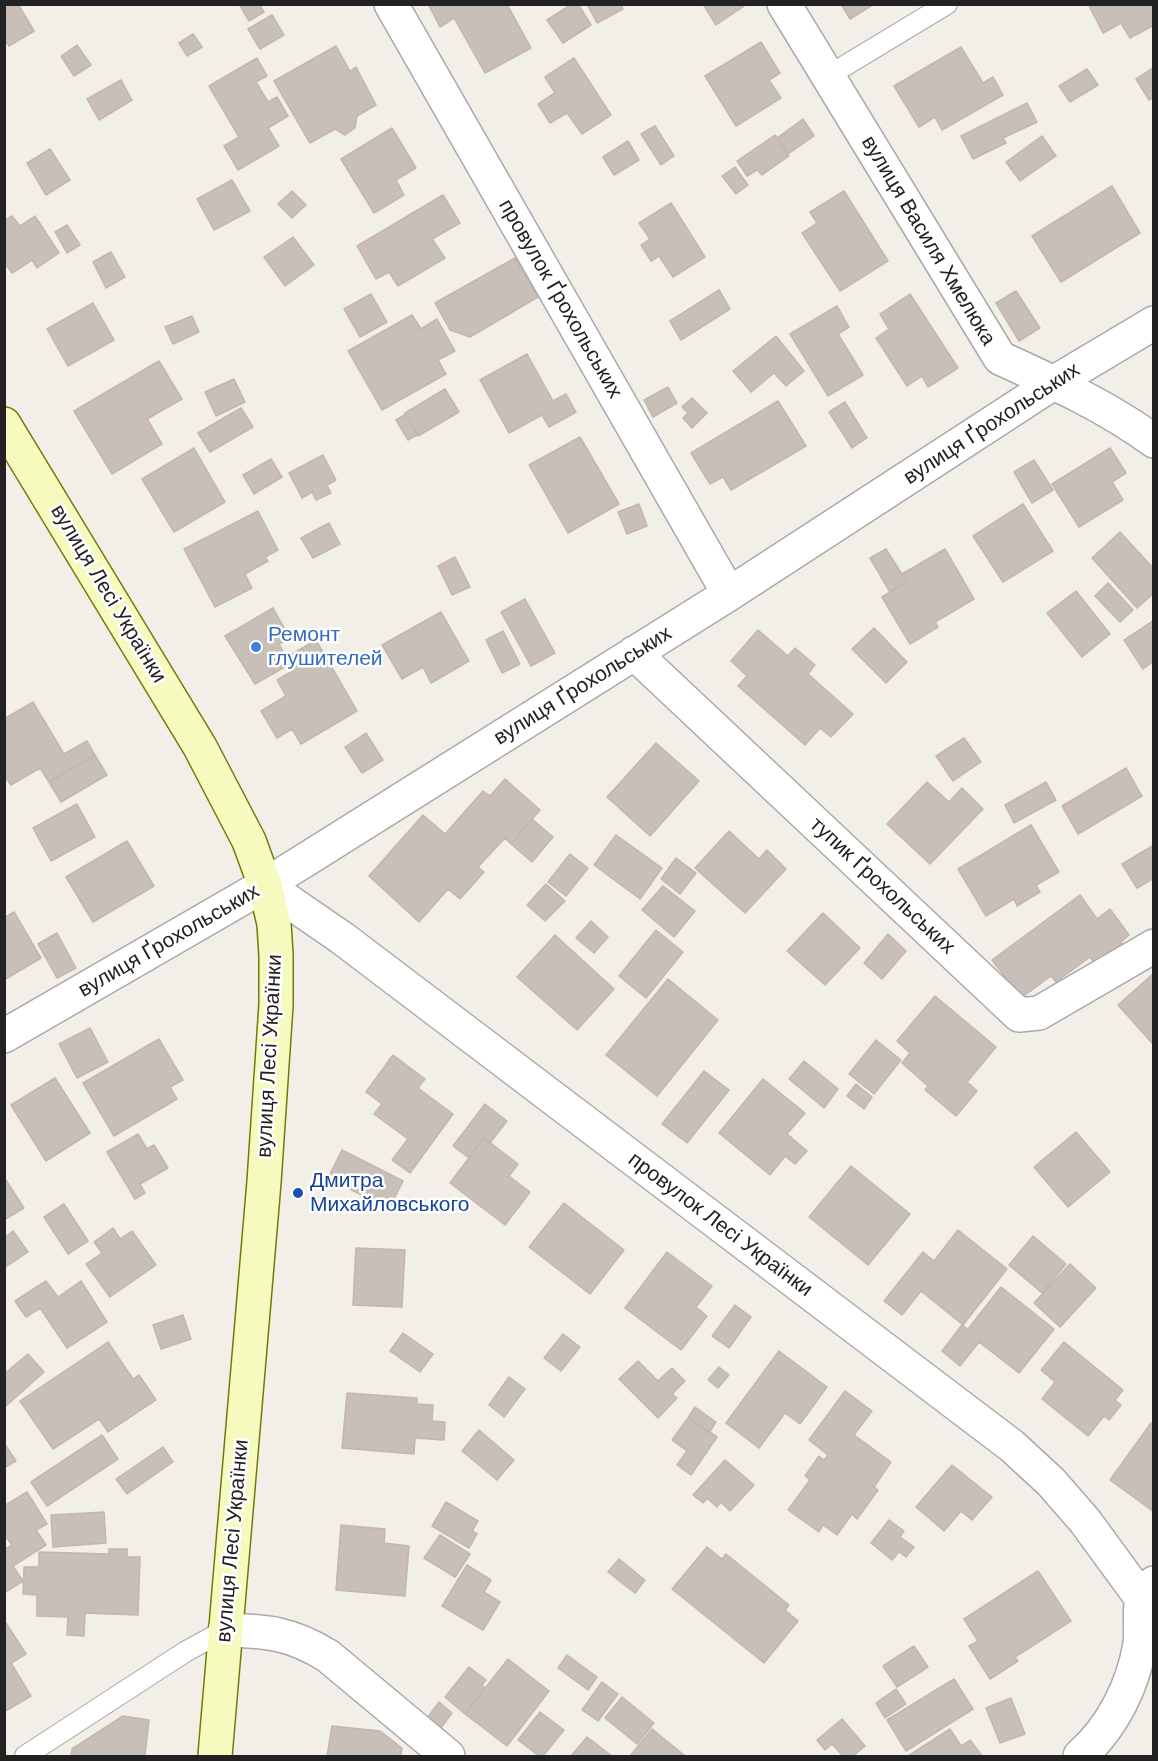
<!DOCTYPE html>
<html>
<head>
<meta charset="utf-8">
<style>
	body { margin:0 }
	#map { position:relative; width:1158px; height:1761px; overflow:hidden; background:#f2efe9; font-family:Arial,sans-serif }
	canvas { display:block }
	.frame { position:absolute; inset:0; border:6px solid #222; pointer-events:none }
</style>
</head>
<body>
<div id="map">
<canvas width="1158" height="1761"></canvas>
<div class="frame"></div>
</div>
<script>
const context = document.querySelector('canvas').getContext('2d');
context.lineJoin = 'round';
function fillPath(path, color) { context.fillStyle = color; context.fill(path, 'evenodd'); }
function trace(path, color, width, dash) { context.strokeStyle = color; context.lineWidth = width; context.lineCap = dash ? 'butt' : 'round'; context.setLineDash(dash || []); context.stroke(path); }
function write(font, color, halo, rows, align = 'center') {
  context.font = font + ' Arial,sans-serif'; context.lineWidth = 5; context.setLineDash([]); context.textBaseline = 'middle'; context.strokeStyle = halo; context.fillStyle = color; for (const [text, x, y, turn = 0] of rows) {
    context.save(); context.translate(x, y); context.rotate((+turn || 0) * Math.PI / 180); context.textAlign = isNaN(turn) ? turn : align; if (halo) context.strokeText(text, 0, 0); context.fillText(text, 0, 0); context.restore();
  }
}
const building = new Path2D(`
	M4,4H18L34,31L9,46L4,39Z
	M239,4H259L264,12L249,21Z
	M428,4H507L531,48L485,73L454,18L440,27Z
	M572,4H578L591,25L563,43L547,20Z
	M590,4H621L623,9L597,23L588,6Z
	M703,4H747L716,25Z
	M841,4H874L850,19Z
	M1088,4H1154V25L1130,38L1121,23L1103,33Z
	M272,15L284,35L260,49L248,29Z
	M193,34L202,47L187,56L179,43Z
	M761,42L780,73L769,80L781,98L736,126L705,76Z
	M77,45L91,65L74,76L61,56Z
	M336,46L350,71L356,67L376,105L357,116L355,128L345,135L335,129L310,143L274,81Z
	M961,47L983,83L993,77L1003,95L942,130L935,117L919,127L894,86Z
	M257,58L267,76L256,82L268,102L277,97L288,116L268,128L279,146L238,170L224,146L239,137L209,86Z
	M574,58L611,115L582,134L567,113L550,123L538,104L555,93L545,77Z
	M1154,67V97L1149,100L1136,79Z
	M1087,69L1098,85L1070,102L1059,86Z
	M121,80L132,100L99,120L87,99Z
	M1027,103L1037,122L1003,138L1006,143L973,159L961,136Z
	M803,119L814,136L788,154L777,138Z
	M655,126L674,156L661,165L641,134Z
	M392,128L416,168L396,180L404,195L374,213L341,159Z
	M775,135L789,156L762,175L757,170L747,176L737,161Z
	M1042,136L1056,156L1020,181L1006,162Z
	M628,141L639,160L614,175L603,157Z
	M50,149L70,180L46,195L27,163Z
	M735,167L748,185L736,194L722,176Z
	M232,180L250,211L214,230L197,199Z
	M1112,186L1140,233L1061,282L1032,236Z
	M292,191L306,205L292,218L278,204Z
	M844,191L888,261L840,291L802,233L817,223L810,212Z
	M443,195L460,223L432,239L445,258L398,286L389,272L376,279L357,246Z
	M671,203L705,257L673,277L659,256L651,261L641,245L650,239L639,223Z
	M12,216L20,226L35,216L59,253L37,268L32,260L12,273L4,262V221Z
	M67,225L80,245L67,253L55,232Z
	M293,237L314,265L285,286L264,257Z
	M111,252L125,277L106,288L93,262Z
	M515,258L538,297L470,337L450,330L435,303Z
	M719,290L730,309L681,340L670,321Z
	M1016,291L1040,328L1019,341L996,303Z
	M371,294L387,322L360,337L344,309Z
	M910,294L958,368L928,387L922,376L907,386L876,338L889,329L880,314Z
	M93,303L114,340L68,366L47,329Z
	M837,306L849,327L838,334L863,375L828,396L790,334Z
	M412,315L421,329L437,319L455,351L438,360L446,374L382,410L348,351Z
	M192,316L199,332L173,344L165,327Z
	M776,336L804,371L786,386L774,373L751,392L733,371Z
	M527,354L553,401L566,394L576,412L549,427L542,415L509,433L480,380Z
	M159,361L182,399L147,419L162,444L112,474L74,411Z
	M234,379L245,402L216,416L205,392Z
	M668,387L677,403L653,417L644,400Z
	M445,389L459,412L418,436L405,413Z
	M692,398L707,413L692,428L683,418L688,413L682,407Z
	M778,401L806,446L731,490L723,477L710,484L691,453Z
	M845,402L867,438L852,448L829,412Z
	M241,408L253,427L210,452L198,433Z
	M406,414L417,435L408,440L396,420Z
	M580,437L619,504L568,533L529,465Z
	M194,448L225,502L174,532L142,479Z
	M1110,448L1126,473L1112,482L1123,500L1079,527L1052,484Z
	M323,455L336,480L327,485L331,493L316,500L312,492L302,498L289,473Z
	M271,459L282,477L254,494L243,475Z
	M1034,460L1053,490L1032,503L1014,472Z
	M639,504L647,526L627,534L618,512Z
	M1023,504L1053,551L1003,582L973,536Z
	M258,511L278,550L265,557L268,561L245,574L252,588L215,607L184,549Z
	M329,523L340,544L313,558L301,538Z
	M1120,532L1154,569V593L1137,608L1092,558Z
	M886,549L907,582L890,592L870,558Z
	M945,549L974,599L935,622L938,627L910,644L882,597L907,582L902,574Z
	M455,557L470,587L452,595L438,566Z
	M1108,583L1133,610L1120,622L1095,596Z
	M1076,591L1110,634L1082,657L1047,613Z
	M525,599L555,653L531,666L501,612Z
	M273,608L290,638L279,644L290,664L255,684L225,636Z
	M441,612L469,661L431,683L423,667L402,679L382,645Z
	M1154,620V661L1143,669L1124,640Z
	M874,628L907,662L886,683L852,649Z
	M758,630L788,656L795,648L815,665L808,674L853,714L831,737L820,728L805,745L738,686L747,676L731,661Z
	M503,631L520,664L502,673L486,640Z
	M316,640L357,711L301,744L292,729L277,738L261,711L286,696L277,680L294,670L287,657Z
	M33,702L64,754L87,741L95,755L49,782L40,768L11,785L4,775V719Z
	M366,733L383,760L362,773L345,747Z
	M964,738L981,762L953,781L936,756Z
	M656,743L699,781L650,836L607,797Z
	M95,755L107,775L61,802L49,782Z
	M1126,768L1142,796L1078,834L1062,806Z
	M505,779L540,810L511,844L505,838L478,867L484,872L460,899L448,889L419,922L369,876L423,815L445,834L483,791L490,796Z
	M927,782L949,802L962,788L983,809L930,864L887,824Z
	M1046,782L1056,800L1014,823L1005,805Z
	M77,804L95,837L51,861L33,828Z
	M532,819L553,837L532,862L511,844Z
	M1031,825L1059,872L1036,885L1040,892L1017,906L1014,899L986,916L958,869Z
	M729,831L759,859L767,850L786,869L745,913L695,868Z
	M616,835L662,868L640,899L594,865Z
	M127,841L154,886L93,922L66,877Z
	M1154,845V878L1137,888L1122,864Z
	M570,854L588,868L566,896L548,882Z
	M676,858L696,873L680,894L661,879Z
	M546,884L565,901L545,921L527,905Z
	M663,886L695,911L674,937L642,910Z
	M1080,895L1097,919L1110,909L1129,935L1121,942L1126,948L1098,968L1090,957L1056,982L1051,976L1021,998L992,960Z
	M14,912L41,958L4,980V918Z
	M823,913L860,948L825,985L787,951Z
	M591,921L608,937L594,953L576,938Z
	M656,930L683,952L646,998L619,976Z
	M57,933L76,968L57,978L38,944Z
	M888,934L906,951L882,979L864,963Z
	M555,935L614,989L577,1030L517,977Z
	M1154,973V1042L1152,1043L1118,1005Z
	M668,979L718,1020L657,1096L606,1055Z
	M935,996L996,1047L967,1082L977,1091L956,1116L925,1090L928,1086L902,1063L910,1053L897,1041Z
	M90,1028L108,1062L77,1078L59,1044Z
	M159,1039L183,1080L170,1087L177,1099L114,1136L83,1083Z
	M876,1040L901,1060L874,1094L849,1074Z
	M393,1055L425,1079L418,1088L453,1114L410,1173L392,1160L408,1139L374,1114L382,1104L366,1092Z
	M804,1061L838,1089L824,1108L789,1079Z
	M704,1071L729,1090L687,1143L662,1124Z
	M55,1078L90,1133L46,1161L11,1105Z
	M763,1079L805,1113L787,1134L807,1151L795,1164L785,1156L770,1175L719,1133Z
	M856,1084L872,1097L864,1109L847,1096Z
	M485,1104L507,1121L490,1143L484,1138L469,1158L453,1146Z
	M1076,1132L1110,1172L1068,1207L1034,1167Z
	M138,1134L147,1149L154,1145L168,1168L140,1184L145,1193L135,1199L107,1152Z
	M484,1138L518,1164L509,1176L530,1192L505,1225L450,1183Z
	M342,1150L403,1181L389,1209L328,1178Z
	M851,1166L910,1214L868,1265L809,1217Z
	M4,1177L24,1208L4,1220Z
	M564,1203L624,1250L590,1294L529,1247Z
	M64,1204L88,1241L68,1254L44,1217Z
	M113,1228L120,1239L132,1231L156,1265L110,1297L86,1264L102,1253L94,1242Z
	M958,1230L1007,1269L963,1325L921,1291L902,1315L884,1301L923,1252L934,1261Z
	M13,1231L28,1252L4,1268V1238Z
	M1033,1236L1066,1264L1042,1293L1009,1265Z
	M356,1248L405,1250L402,1307L353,1305Z
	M667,1252L712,1286L696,1307L707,1316L681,1350L625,1308Z
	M1070,1264L1096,1288L1060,1327L1034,1303Z
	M46,1281L58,1297L81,1281L107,1322L67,1348L40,1308L26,1317L15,1301Z
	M1001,1287L1054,1329L1019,1373L979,1342L960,1366L942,1351L962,1325L968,1329Z
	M735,1305L751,1317L729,1348L712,1336Z
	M183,1315L191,1339L161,1349L153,1325Z
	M403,1333L433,1354L420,1372L390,1351Z
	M563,1334L580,1347L561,1371L544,1358Z
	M108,1342L133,1379L139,1375L156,1400L108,1432L99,1419L53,1449L20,1401Z
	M1064,1342L1123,1390L1115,1400L1121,1405L1109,1420L1104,1416L1088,1436L1042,1399L1055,1382L1041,1370Z
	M779,1351L827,1387L800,1424L785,1413L759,1448L726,1423Z
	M28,1354L44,1372L6,1406L4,1374Z
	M638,1361L658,1381L672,1368L685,1381L672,1394L677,1398L658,1418L619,1379Z
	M719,1367L729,1375L718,1388L708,1380Z
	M509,1377L525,1389L504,1417L489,1405Z
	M845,1391L872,1411L854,1435L891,1462L874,1487L878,1490L857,1519L852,1514L837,1535L823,1525L819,1532L788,1510L810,1480L805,1476L819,1456L824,1460L828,1455L809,1440Z
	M347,1393L417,1398V1404L433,1405L432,1421L445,1422L444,1440L415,1438L414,1454L342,1448Z
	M695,1407L716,1422L709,1433L688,1418Z
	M688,1418L717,1437L691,1475L677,1465L687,1451L672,1440Z
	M1151,1423L1154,1425V1512L1110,1480Z
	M479,1430L514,1460L497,1480L462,1451Z
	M102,1435L118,1459L47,1506L31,1482Z
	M4,1443L16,1461L4,1468Z
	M163,1447L173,1462L127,1494L116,1479Z
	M725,1460L754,1485L730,1511L721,1502L717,1507L707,1498L703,1503L693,1495Z
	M952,1465L992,1497L972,1520L961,1511L944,1531L916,1507Z
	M27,1492L47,1524L36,1530L46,1545L13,1566L23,1581L4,1593V1550L12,1545L4,1534V1506Z
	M446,1502L478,1521L472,1531L477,1534L469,1548L432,1526Z
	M104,1512L106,1543L53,1547L51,1515Z
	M889,1520L904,1531L900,1537L914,1547L906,1557L899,1552L892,1560L871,1543Z
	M341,1525L385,1529L384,1543L409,1546L405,1596L336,1590Z
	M440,1535L470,1554L455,1577L424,1558Z
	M707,1547L722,1559L726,1554L789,1605L785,1610L798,1621L764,1663L672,1589Z
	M109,1549H127V1557H140L138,1615L85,1613L84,1636L67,1635L68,1617L37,1616V1595L23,1594L24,1567H39V1552L109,1554Z
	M619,1559L645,1580L635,1593L608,1572Z
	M467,1565L491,1580L484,1592L500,1602L483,1630L442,1606Z
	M1038,1571L1071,1621L1015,1657L1018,1661L990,1679L969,1646L978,1641L964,1619Z
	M4,1620L26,1654L11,1663L31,1696L4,1712Z
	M914,1646L928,1667L897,1687L883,1666Z
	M567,1655L597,1677L588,1690L558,1668Z
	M508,1659L549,1691L507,1746L465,1714Z
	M469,1667L486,1680L482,1685L485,1688L465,1714L445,1697Z
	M954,1679L973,1709L906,1751L887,1720Z
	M602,1682L618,1694L598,1721L582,1710Z
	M896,1689L906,1704L885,1718L876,1703Z
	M622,1697L654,1723L637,1744L605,1718Z
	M1011,1698L1025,1734L1000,1743L986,1708Z
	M439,1702L452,1713L441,1728L428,1717Z
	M540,1712L564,1730L543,1756H539L518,1740Z
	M123,1716L149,1720L145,1756H71L72,1749Z
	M842,1719L865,1746L853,1756H843L832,1744L825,1750L817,1740Z
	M332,1726L380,1731L402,1748L401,1756H327Z
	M652,1729L684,1755L683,1756H630Z
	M950,1729L961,1746L970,1740L982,1756H908Z
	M587,1737L612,1756H571Z`);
fillPath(building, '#c7bfb8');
trace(building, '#c4b6ab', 1.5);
const lane = new Path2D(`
	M828,76L947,4
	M25,1756L185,1652L225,1630`);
const street = new Path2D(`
	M391,4L729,594
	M784,4L1000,358C1053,382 1106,406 1154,441
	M634,653L1019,1015L1039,1013L1154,946
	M265,885L342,938L1012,1446L1051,1482L1085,1521L1142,1599
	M4,1036L265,885L310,857L729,594L1055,382L1154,323
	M225,1630C267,1631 291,1633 328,1656L448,1756
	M1080,1756C1112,1728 1133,1686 1140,1644C1142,1632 1138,1608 1143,1598C1145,1593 1150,1587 1154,1583`);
const secondary = new Path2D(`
	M4,424L200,747L249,841L265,885L274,924L276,955V1005L264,1182L215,1756`);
trace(lane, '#a9a9a9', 22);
trace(street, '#a9a9a9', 36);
trace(secondary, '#707d05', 36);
trace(lane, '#fff', 20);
trace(street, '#fff', 33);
trace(secondary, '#f7fabf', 33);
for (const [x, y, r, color] of [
	[256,647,6,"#3f7fe0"],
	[298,1193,6,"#1a4fb4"]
]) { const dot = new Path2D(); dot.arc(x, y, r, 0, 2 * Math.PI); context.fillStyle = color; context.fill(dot); trace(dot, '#fff', 2); }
write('21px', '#222', '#fff', [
	["вулиця Василя Хмелюка",928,241,59],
	["провулок Ґрохольських",560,299,60],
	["вулиця Ґрохольських",992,424,-33],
	["вулиця Лесі Українки",108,594,59],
	["вулиця Ґрохольських",583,686,-32],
	["тупик Ґрохольських",882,886,43],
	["вулиця Ґрохольських",169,941,-30],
	["вулиця Лесі Українки",270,1056,-87],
	["провулок Лесі Українки",720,1225,37],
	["вулиця Лесі Українки",233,1541,-85]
]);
write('21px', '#366cbe', '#fff', [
	["Ремонт",268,635],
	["глушителей",268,659]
], 'left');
write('21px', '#164399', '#fff', [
	["Дмитра",310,1181],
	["Михайловського",310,1205]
], 'left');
</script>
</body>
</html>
